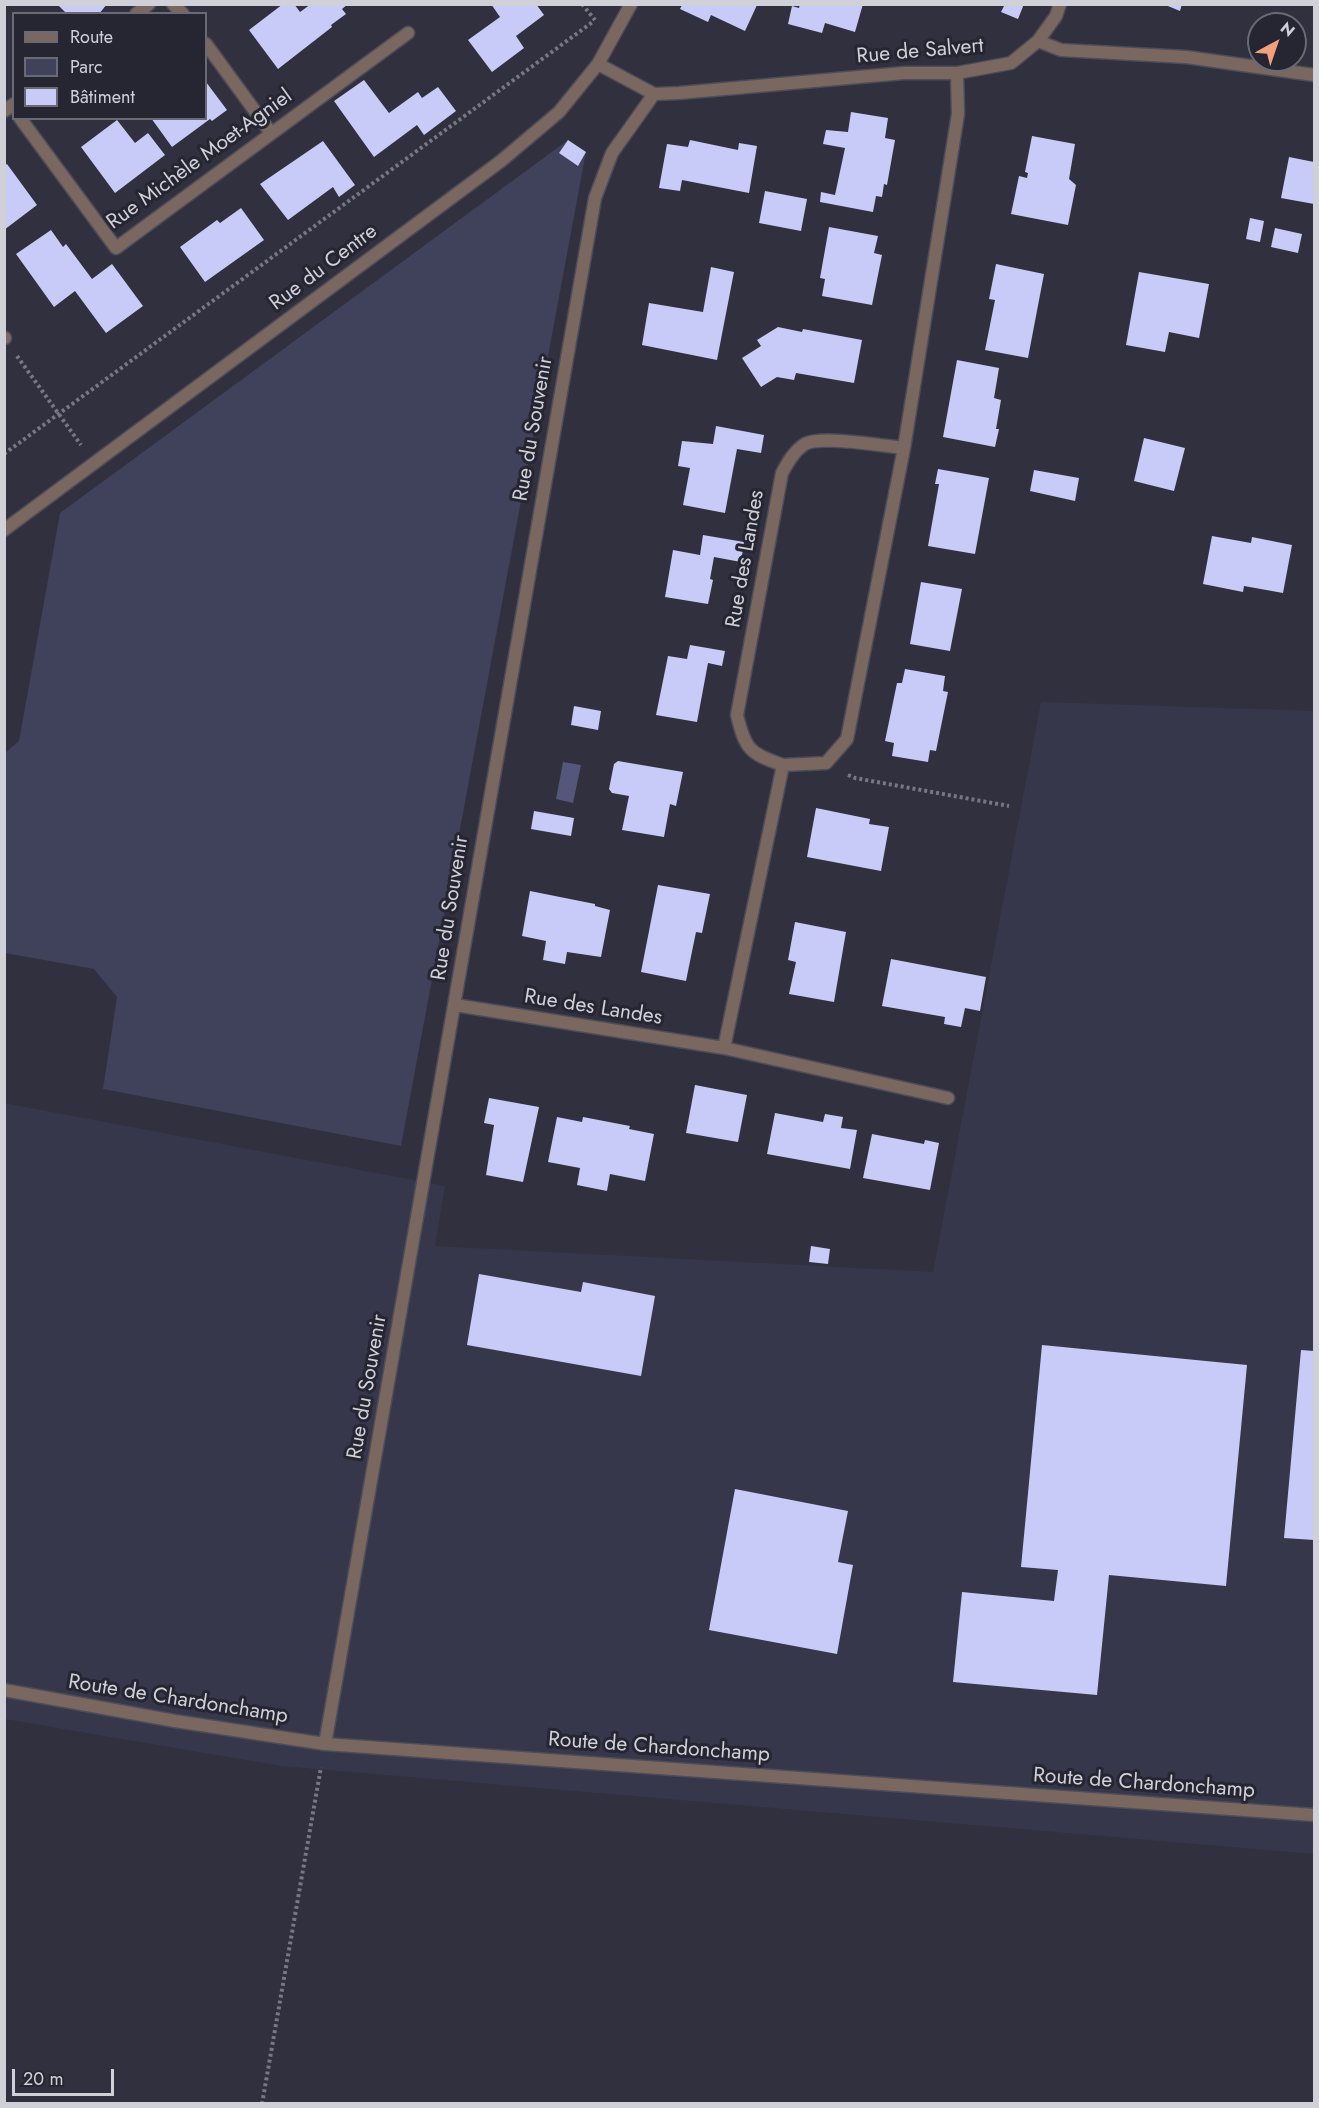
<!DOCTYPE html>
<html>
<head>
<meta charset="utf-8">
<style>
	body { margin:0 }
	#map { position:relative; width:1319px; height:2108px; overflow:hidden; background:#30303e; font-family:Jost,sans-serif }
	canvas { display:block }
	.frame { position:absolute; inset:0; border:6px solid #d0d0d9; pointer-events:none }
	.legend { position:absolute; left:12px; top:12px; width:195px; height:108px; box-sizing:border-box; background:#262633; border:2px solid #6a6a75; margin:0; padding:8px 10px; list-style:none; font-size:18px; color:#d0d0d9 }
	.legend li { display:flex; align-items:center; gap:12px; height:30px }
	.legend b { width:30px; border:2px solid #6a6a75 }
	.north { position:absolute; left:1247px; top:12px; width:60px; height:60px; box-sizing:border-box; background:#262633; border:2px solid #6a6a75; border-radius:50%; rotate:40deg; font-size:16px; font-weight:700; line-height:24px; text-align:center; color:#d0d0d9 }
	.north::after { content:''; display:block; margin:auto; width:21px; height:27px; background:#f2a17e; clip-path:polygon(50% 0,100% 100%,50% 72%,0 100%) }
	.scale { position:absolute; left:12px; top:2069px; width:102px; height:27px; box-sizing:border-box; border:3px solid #d0d0d9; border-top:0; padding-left:8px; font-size:18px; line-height:21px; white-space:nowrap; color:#d0d0d9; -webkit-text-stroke:4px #262633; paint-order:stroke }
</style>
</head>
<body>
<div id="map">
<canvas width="1319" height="2108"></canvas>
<div class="frame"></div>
<ul class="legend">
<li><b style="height:8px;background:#7a675f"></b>Route</li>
<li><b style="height:16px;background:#40415a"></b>Parc</li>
<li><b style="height:16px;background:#c8cbf7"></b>Bâtiment</li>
</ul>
<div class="north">N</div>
<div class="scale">20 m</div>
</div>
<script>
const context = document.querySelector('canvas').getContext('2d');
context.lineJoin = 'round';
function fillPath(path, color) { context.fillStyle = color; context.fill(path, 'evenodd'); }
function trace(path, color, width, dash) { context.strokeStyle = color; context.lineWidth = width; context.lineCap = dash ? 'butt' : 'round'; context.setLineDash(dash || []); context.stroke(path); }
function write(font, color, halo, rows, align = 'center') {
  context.font = font + ' Jost,sans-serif'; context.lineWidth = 6; context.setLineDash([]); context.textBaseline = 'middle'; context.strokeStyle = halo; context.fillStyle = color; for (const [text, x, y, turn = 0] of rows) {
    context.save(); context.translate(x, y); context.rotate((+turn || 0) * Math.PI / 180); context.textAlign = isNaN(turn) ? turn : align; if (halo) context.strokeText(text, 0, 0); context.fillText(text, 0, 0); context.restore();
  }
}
fillPath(new Path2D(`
	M1041,702L1314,711V1854L281,1766L5,1719L4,1103L445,1186L435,1246L933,1272Z`), '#36374b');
fillPath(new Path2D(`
	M568,140L586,152L401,1146L103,1089L117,997L94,969L5,953V753L19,741L60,513Z`), '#40415a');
fillPath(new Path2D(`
	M563,762L581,765L573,803L556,799Z`), '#54567b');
fillPath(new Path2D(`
	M57,4H107L99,14H67Z
	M283,4H294L300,12L311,4H348L342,9L346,14L331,25L332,27L278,69L249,30Z
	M491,4H536L544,15L516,36L524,48L492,72L468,40L500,17Z
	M800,4H863L855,32L825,23L822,33L788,24L792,6L799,8Z
	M1005,4H1024L1018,19L1001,12Z
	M1163,4H1182L1180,11Z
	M682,5H757L745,31L711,15L708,22L680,9Z
	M364,80L389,113L418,92L422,98L438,87L456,111L424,135L417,125L374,157L334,101Z
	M206,82L227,110L212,121L210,119L172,147L151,118H206Z
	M851,112L888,118L885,138L895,140L887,185L884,184L882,197L876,196L873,212L820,202L821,192L835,195L845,148L823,144L826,130L848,132Z
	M117,120L135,143L148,133L165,155L115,193L81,147Z
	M1032,136L1075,144L1069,179L1076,185L1068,225L1011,214L1019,176L1027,178L1028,173L1025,172Z
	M568,140L586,152L578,166L559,153Z
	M690,140L738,150L739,143L757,146L749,193L682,180L680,191L659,188L667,144L688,147Z
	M323,141L355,185L339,197L333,187L288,220L260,184Z
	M1289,157L1314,162V204L1281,198Z
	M7,164L37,205L4,230V166Z
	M765,191L807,199L801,231L759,223Z
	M241,208L264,240L205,282L180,247L217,220L220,223Z
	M1250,218L1264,221L1260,242L1246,239Z
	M829,227L878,236L874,253L882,255L872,305L822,296L825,279L820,278Z
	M1275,228L1302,234L1298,253L1271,247Z
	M51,230L63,247L66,244L92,279L112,264L143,306L106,333L75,291L54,307L16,254Z
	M996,264L1044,274L1028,358L985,350L995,300L989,299Z
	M711,267L734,272L717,360L642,345L649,303L703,312Z
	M1139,272L1209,284L1199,338L1169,332L1165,352L1126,345Z
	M778,327L802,332L803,329L862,340L854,383L796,373L794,380L777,377L761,387L742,358L761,346L757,340Z
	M957,360L999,368L994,398L1001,400L996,429H999L995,447L943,437Z
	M716,426L764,435L761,453L737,449L725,513L683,505L690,468L678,466L682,441L713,444Z
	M1144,438L1185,448L1174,491L1134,481Z
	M938,469L989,478L975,554L928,546L939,484H935Z
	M1034,470L1079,478L1075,501L1030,491Z
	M703,535L744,542L741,562L714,557L710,579L713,580L708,604L665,597L673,550L700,555Z
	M1212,536L1251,543L1252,537L1292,545L1283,593L1244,586L1243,592L1203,584Z
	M921,582L962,589L950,651L910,644Z
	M690,645L725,651L722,666L708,663L697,722L656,715L668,656L687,659Z
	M905,669L945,676L943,691L948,692L936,751L930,750L928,762L892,756L894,743L885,741L897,683H902Z
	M574,706L601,711L598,730L571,725Z
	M618,761L683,772L676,806L670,804L664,837L622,830L629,796L612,793L609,789L614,764Z
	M816,808L870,819L869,824L889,827L881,871L807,857Z
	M534,811L574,818L571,836L531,829Z
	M658,885L710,894L702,933L696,932L686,981L641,972Z
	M530,891L595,904V906L610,910L601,957L567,952L565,964L543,960L546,941L522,936Z
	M795,922L846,932L834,1002L789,994L796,962L788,960Z
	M891,959L986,977L980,1011L965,1008L961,1027L944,1024L945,1017L882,1006Z
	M695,1085L747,1095L738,1142L686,1133Z
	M489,1098L539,1107L523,1182L486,1175L494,1125L484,1123Z
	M775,1113L823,1122L825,1114L843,1117L841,1128L857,1130L850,1169L767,1154Z
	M557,1117L582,1122L583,1117L630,1126L629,1129L654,1134L645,1181L610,1174L607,1191L577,1185L580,1168L548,1162Z
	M872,1134L924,1144L925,1140L939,1143L930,1190L863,1178Z
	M811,1246L830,1249L828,1264L809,1262Z
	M479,1274L581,1292L583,1282L655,1296L641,1376L467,1345Z
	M1042,1345L1247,1365L1226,1586L1109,1575L1097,1695L953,1682L962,1592L1054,1601L1058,1570L1021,1567Z
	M1301,1350L1314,1351V1540L1284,1538Z
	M735,1489L848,1511L838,1562L853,1565L837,1654L709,1630Z`), '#c8cbf7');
const street = new Path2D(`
	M173,4L183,14
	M136,14L149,4
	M1038,41L1056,16L1060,4
	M206,44L271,133
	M598,64L654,94L679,93L904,73H957L1011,63L1038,41L1061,50L1186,57L1314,75
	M4,111L14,104
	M20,118L116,248L408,33
	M4,338H5
	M4,530L501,161L559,112L598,64L631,4
	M783,765C750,754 745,749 737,715L782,473C788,462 794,451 805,444C820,435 884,446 904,448
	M455,1005L724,1048L948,1098
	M724,1048L783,765L826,763L847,739L904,448L958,114L957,73
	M4,1690L175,1721L325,1744L1314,1815
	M325,1744L595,198L612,153L654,94`);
trace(street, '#4d4d5a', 15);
trace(new Path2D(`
	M582,4L595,20
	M17,356L81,445
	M4,454L594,21
	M848,775L855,778L1009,806
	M262,2104L321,1767`), '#787883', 4, [3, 3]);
trace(street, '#7a675f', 12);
write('21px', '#d0d0d9', '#262633', [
	["Rue de Salvert",920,52,-5],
	["Rue Michèle Moet-Agniel",200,160,-36],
	["Rue du Centre",324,268,-37],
	["Rue du Souvenir",534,429,-80],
	["Rue des Landes",746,559,-80],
	["Rue du Souvenir",451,908,-81],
	["Rue des Landes",593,1008,9],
	["Rue du Souvenir",368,1387,-80],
	["Route de Chardonchamp",178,1700,9],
	["Route de Chardonchamp",659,1748,4],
	["Route de Chardonchamp",1144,1784,4]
]);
</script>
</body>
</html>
